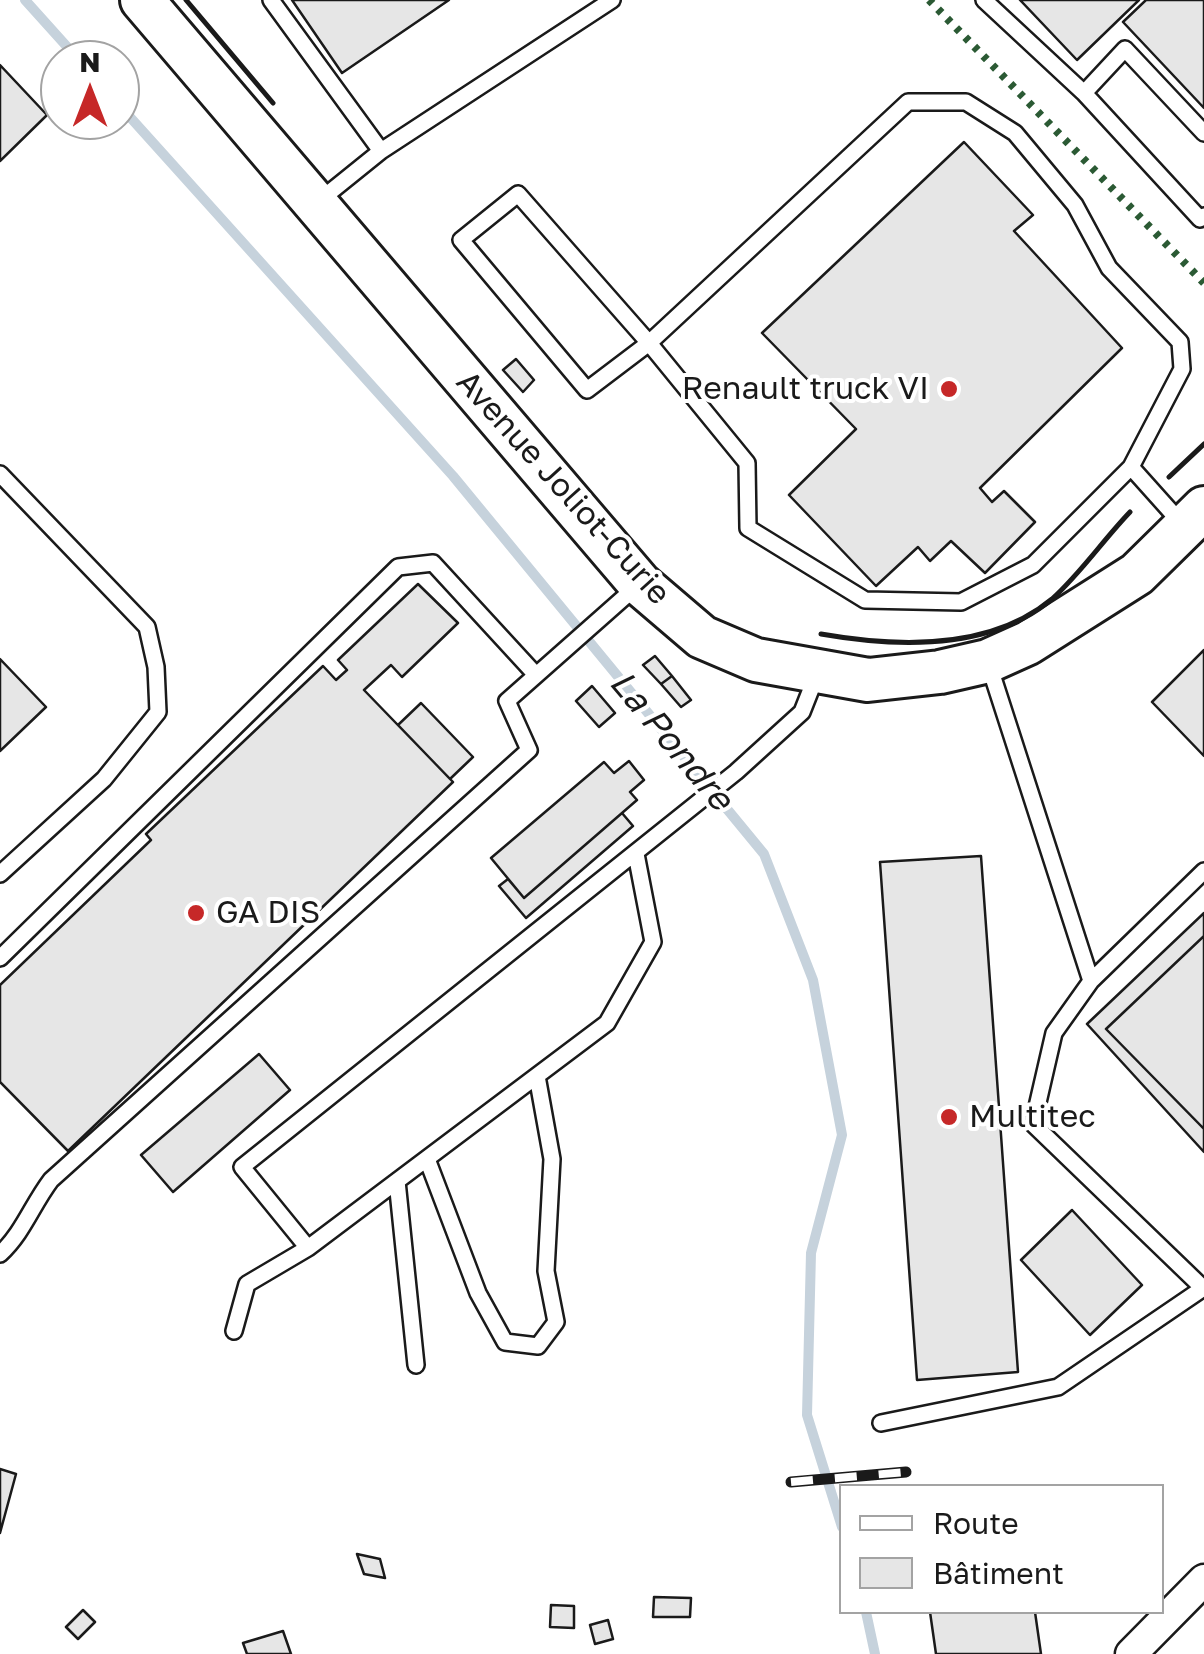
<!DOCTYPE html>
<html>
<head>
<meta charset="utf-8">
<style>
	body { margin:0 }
	#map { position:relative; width:1204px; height:1654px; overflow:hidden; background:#fff; font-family:"Golos Text",sans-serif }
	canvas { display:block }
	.legend { position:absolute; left:839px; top:1484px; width:325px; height:130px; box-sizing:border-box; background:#fff; border:2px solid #a3a3a3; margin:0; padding:12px 18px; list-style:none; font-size:30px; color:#1a1a1a }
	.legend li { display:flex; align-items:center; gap:20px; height:50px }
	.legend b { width:50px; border:2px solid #a3a3a3 }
	.north { position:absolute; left:40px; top:40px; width:100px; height:100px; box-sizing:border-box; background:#fff; border:2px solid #a3a3a3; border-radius:50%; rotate:0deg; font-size:28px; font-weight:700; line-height:40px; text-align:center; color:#1a1a1a }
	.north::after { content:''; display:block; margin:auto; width:35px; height:45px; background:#c62828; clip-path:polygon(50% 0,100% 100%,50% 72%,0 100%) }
</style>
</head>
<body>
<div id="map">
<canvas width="1204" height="1654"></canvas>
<ul class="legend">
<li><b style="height:12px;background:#fff"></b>Route</li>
<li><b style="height:28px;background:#e6e6e6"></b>Bâtiment</li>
</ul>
<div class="north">N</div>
</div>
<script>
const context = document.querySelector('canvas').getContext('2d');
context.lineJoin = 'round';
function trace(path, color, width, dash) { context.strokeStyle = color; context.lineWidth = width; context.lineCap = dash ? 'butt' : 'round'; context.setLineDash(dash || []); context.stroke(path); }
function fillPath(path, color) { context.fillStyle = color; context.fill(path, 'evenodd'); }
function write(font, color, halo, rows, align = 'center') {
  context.font = font + ' "Golos Text",sans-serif'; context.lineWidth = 8; context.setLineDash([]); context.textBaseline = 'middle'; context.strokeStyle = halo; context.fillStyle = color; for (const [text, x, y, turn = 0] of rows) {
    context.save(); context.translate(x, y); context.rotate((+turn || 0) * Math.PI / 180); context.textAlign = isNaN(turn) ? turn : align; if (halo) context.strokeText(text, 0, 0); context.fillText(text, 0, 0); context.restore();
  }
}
trace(new Path2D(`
	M25,0L79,60
	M120,106L453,476L764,854L813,980L842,1135L811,1253L807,1415L842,1527
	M866,1612L875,1654`), '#c6d2dc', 10);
const building = new Path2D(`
	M292,0H449L342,73Z
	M1020,0H1139L1077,60Z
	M1146,0H1204V108L1123,22Z
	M0,65L47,115L0,161Z
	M964,142L1033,215L1014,231L1122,348L980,488L992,502L1004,491L1035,522L985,573L951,541L930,561L918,547L876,586L789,495L856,429L762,333Z
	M516,359L534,380L523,392L503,370Z
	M418,584L458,623L402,677L391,665L364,690L453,782L68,1151L0,1082V985L151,840L146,834L323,666L336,680L347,670L338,660Z
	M1204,650V756L1152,702Z
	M655,656L672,676L661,684L643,665Z
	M0,659L46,707L0,751Z
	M672,676L691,700L681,707L661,684Z
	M592,686L615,713L599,727L576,701Z
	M421,703L473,757L450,779L398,725Z
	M629,761L644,780L630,792L637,800L524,898L491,858L604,762L614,773Z
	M622,813L633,826L526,918L499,886L508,879L524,898Z
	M981,856L1018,1372L917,1380L880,862Z
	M1204,913V936L1106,1029L1204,1129V1152L1087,1024Z
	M1204,936V1129L1106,1029Z
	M259,1054L290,1090L173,1192L141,1155Z
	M1072,1210L1142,1285L1090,1335L1021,1260Z
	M0,1469L16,1474L0,1533Z
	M357,1554L380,1559L385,1578L364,1574Z
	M654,1597L691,1598L690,1617H653Z
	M551,1605L574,1606V1628L550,1627Z
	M83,1610L95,1622L78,1639L66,1627Z
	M930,1612H1035L1041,1654H936Z
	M608,1620L613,1639L595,1644L590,1625Z
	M283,1631L291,1654H247L243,1643Z`);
fillPath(building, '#e6e6e6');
trace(building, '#1a1a1a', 2.5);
const lane = new Path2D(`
	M271,0L381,151
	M984,0L1084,93L1200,219L1204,216
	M1084,93L1125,49L1204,133
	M518,194L649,343L587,390L461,240Z
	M319,201L381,151L612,0
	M1131,467L1182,369L1180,342L1109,268L1075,205L1015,133L966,102H908L649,343L747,463L748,528L865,600L961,602L1033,565L1131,467L1182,524
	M0,474L147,627L156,667L158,712L104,779L0,874
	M989,665L1091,981L1204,871
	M636,854L653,942L607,1023L308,1248L242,1167L736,772L802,712L817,674
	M0,958L398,567L433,563L536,675
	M1091,981L1054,1033L1033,1124L1204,1289
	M427,1159L478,1293L505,1342L538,1346L556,1322L546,1271L552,1159L537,1076
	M397,1181L416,1365
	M0,1254C23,1233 32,1205 51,1180L529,750L507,701L637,586
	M234,1331L247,1284L308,1248
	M881,1423L1058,1387L1202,1289`);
const street = new Path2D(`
	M1131,1654L1204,1580`);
const secondary = new Path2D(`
	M142,0L640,584L702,637L756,660L868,680L940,672L988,661L1028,643L1137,574L1204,508`);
trace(lane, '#1a1a1a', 20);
trace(street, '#1a1a1a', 35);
trace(secondary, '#1a1a1a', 48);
trace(lane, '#fff', 15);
trace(street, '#fff', 30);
trace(secondary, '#fff', 42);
const rail = new Path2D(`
	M791,1482L906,1472`);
trace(rail, '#1a1a1a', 11);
trace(rail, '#fff', 8, [22]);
trace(new Path2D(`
	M929,0L1204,283`), '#2b5a34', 8, [5, 8]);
trace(new Path2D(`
	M186,0L273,103
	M1169,477L1204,444
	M821,634C895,647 990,651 1052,599C1080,574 1104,539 1130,512`), '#1a1a1a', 5);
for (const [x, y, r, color] of [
	[949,389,10,"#c62828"],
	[196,913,10,"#c62828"],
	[949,1117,10,"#c62828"]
]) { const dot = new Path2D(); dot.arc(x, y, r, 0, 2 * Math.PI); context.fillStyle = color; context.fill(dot); trace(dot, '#fff', 4); }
write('32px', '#1a1a1a', '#fff', [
	["Renault truck VI",929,389,"right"],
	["GA DIS",216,913],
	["Multitec",969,1117]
], 'left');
write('32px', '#1a1a1a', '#fff', [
	["Avenue Joliot-Curie",563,488,48]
]);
write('italic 35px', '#1a1a1a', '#fff', [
	["La Pondre",671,741,50]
]);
</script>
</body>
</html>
